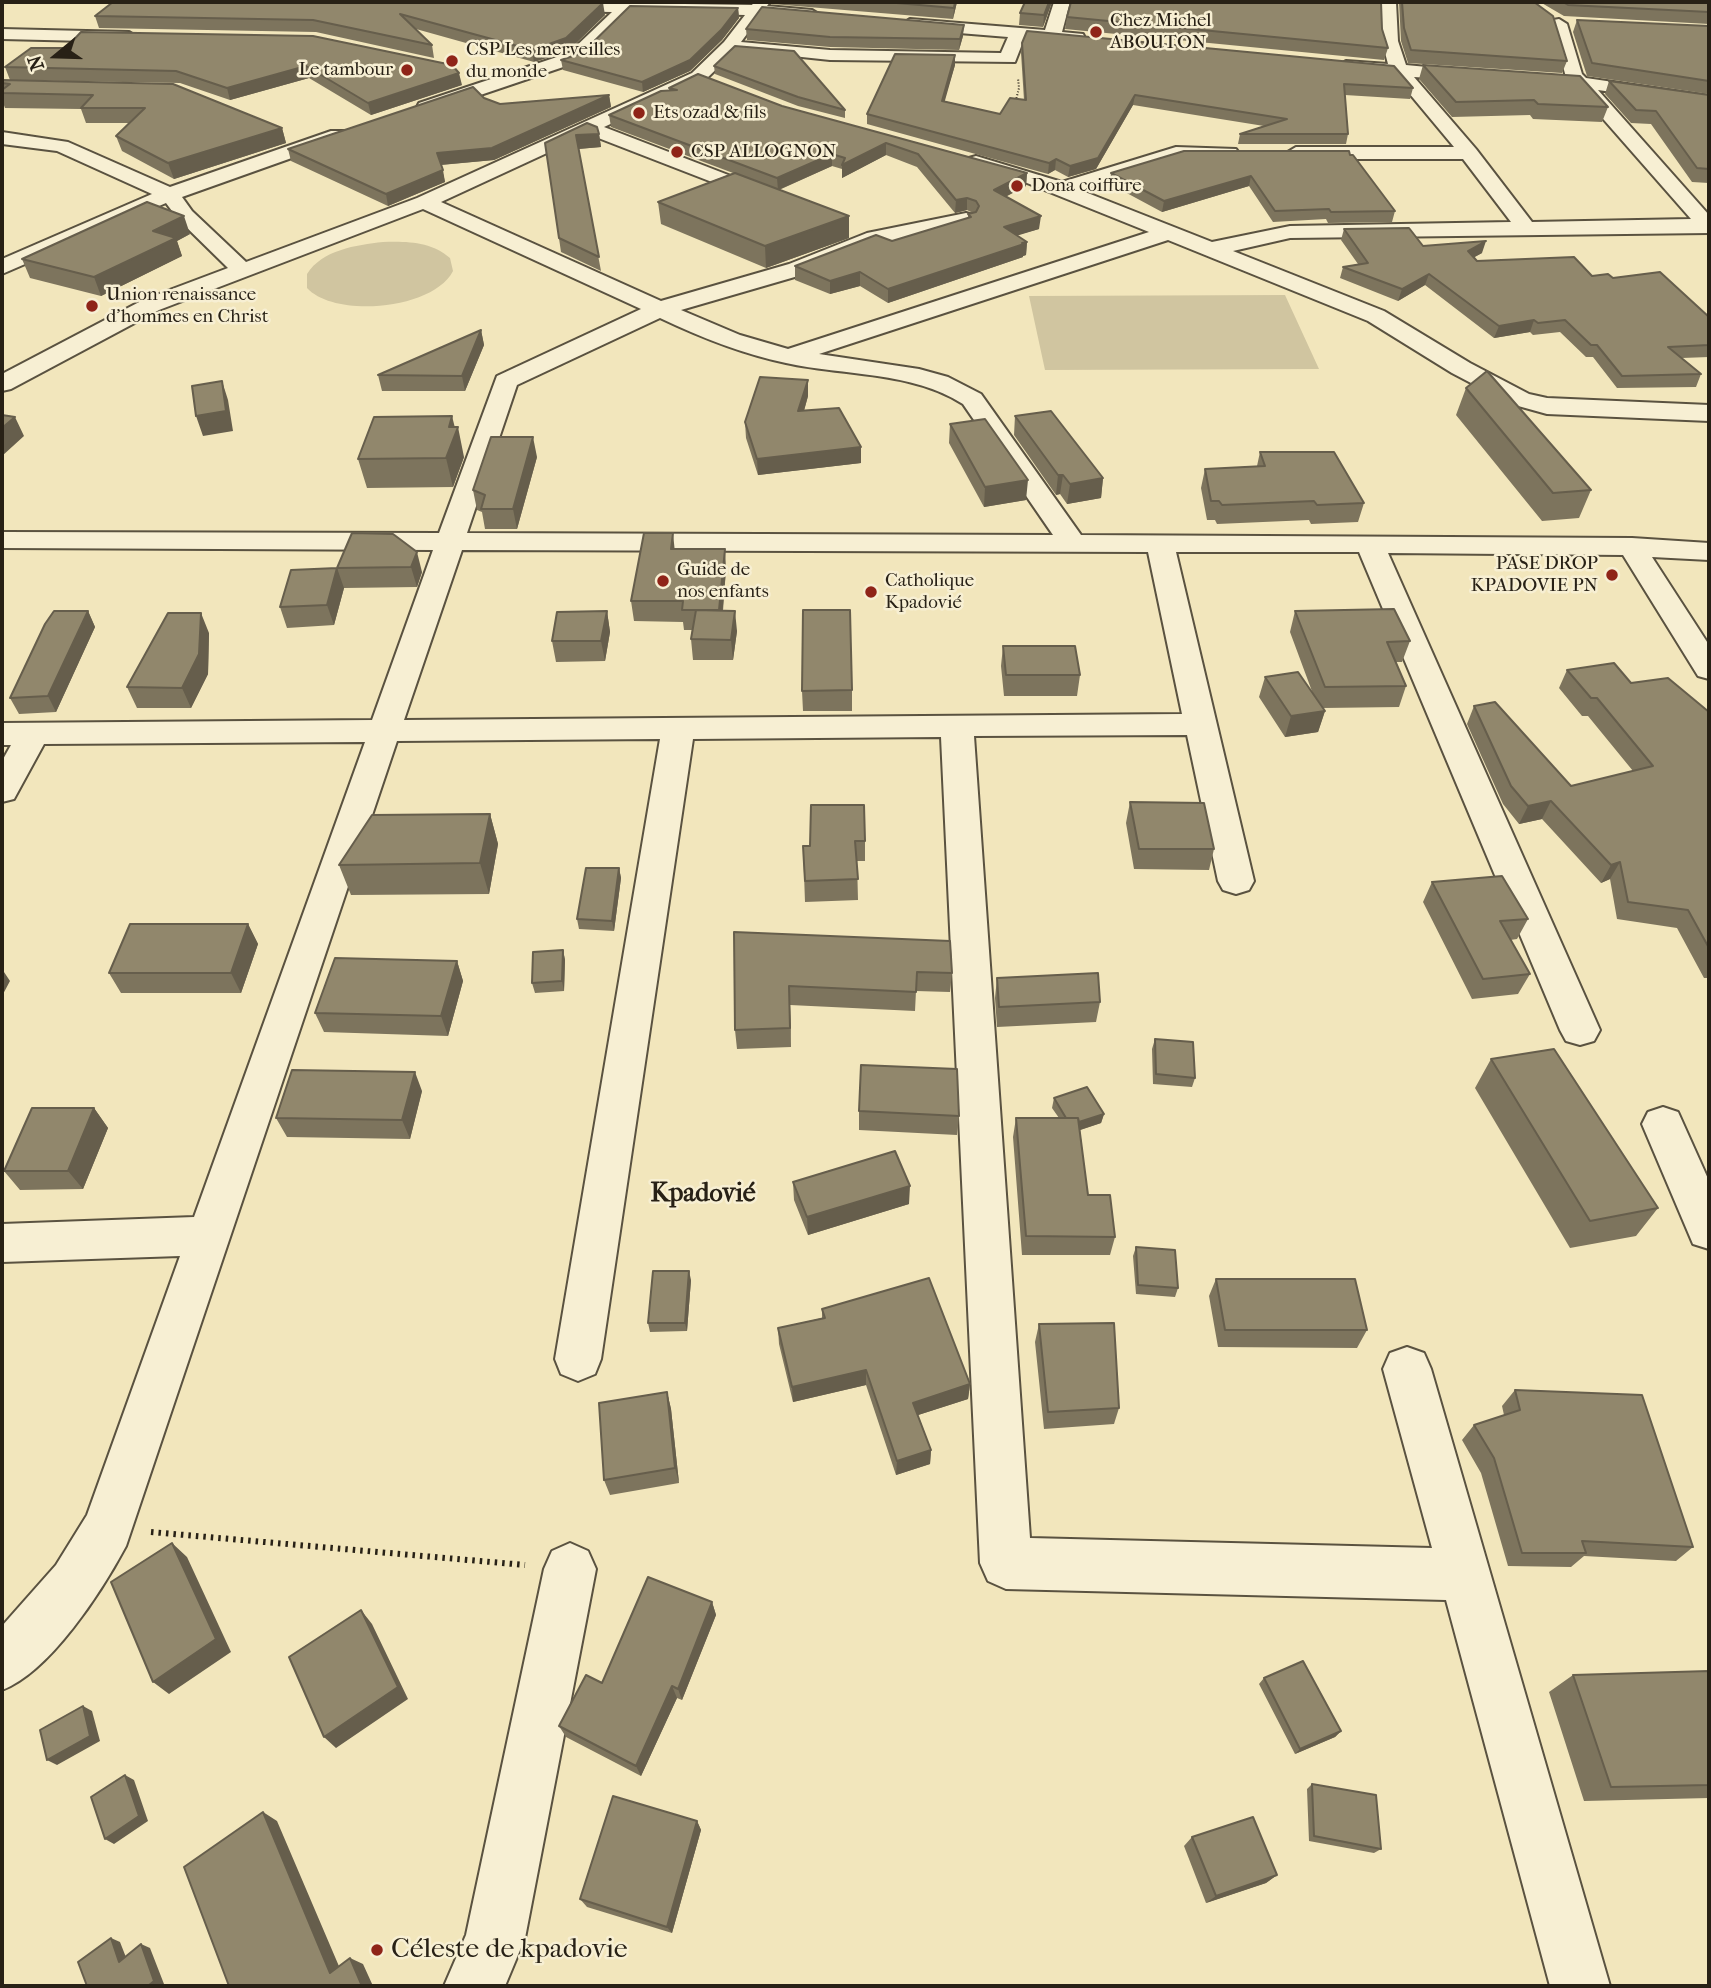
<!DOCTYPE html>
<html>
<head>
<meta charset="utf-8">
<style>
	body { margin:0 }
	#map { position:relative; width:1711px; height:1988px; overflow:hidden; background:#f2e6bc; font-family:"IM FELL French Canon",serif }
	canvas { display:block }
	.frame { position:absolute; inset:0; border:4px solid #282116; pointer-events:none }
	.north { position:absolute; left:21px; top:21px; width:70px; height:70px; -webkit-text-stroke:5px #f7efd3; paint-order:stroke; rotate:251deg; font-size:19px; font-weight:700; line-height:28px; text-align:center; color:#282116 }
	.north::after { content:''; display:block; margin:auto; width:24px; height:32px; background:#282116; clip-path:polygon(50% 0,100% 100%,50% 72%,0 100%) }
</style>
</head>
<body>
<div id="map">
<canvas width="1711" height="1988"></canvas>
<div class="frame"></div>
<div class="north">N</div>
</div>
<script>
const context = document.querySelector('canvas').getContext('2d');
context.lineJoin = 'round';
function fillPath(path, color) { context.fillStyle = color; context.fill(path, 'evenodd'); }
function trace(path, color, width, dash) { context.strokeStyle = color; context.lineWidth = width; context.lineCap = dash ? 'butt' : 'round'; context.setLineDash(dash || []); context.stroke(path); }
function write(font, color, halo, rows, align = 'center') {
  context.font = font + ' "IM FELL French Canon",serif'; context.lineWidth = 5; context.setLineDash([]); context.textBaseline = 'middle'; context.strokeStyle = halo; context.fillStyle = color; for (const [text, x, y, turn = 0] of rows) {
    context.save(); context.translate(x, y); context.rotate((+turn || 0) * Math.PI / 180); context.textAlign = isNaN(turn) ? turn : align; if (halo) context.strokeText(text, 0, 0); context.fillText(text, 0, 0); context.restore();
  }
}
fillPath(new Path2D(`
	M383,242C407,241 432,242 450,258L453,271C434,309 336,319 307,288V274C322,250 356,245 383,242Z
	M1285,295L1319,369L1045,370L1029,296Z`), '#d0c5a0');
const minor = new Path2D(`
	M549,2L752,5L754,2H770L767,6L812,10L820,15L812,20L761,15L741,42L830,50L1001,53L1008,37L910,29L902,24L910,19L1045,30L1054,2H1070L1062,32L1083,34L1085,38L1083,42L1024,39L1015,62L830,60L736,50L704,81L604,127L775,193L778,197L775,201H761L588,134L441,202L661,301L789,264L867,233L966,213L973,215L976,219L973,223L881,243L805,274L681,310L740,335L788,349L1149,232L1022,181L969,166L966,162L969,158L976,156L1062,182L1176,147L1236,149L1239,153L1236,157L1177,159L1080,190L1212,242L1290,226L1511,222L1463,159H1296L1286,153L1296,147H1454L1394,75L1346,71L1337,66L1346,61L1388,64L1382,41L1380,2H1396L1398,41L1406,65L1480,72L1483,76L1474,81L1414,77L1476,149L1532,222L1691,219L1576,88L1528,84L1525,80L1528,76L1566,77L1551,24L1553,20L1559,19L1567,24L1582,74L1586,78L1709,96V106L1598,90L1709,215V233L1290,238L1233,251L1384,311L1470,363L1529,394L1547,398L1709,405V421L1547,414L1511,404L1452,373L1368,321L1168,240L819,354L919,369L948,377L981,394L1081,535L1632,538L1709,543V560L1652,557L1709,645V679L1698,676L1623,555L1388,553L1600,1030L1594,1041L1580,1045L1566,1041L1560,1030L1359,552H1176L1254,881L1249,890L1236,894L1223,890L1218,881L1187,735L974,736L1030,1538L1432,1548L1383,1369L1390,1353L1407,1347L1424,1353L1431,1369L1610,1986H1550L1446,1600L1006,1589L988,1581L980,1563L941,737L693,739L601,1359L595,1374L578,1381L561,1374L555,1359L660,739L397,741L126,1546C102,1591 50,1672 2,1690V1626L56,1565L87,1515L180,1256L2,1262V1224L194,1217L365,742L44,744L14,799L2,802V761L11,745H2V723L372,720L433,550L2,548V532L439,533L497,376L641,309L423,209L159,310L11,389L2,391V374L143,300L228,268L178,219L166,203L2,274V259L152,194L57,151L2,144V132L68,142L170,187L331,131H345L348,135L345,139L182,197L192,211L246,262L417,198L692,73L724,42L745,15L630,12L581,61L433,111H419L417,107L419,103L569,53L612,12L551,11L543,6ZM660,318C700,337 742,354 786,363C845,376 911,371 963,404L1053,535L467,533L517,385ZM462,550L1148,552L1182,714L404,720Z
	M2,29L129,32L137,37L129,42L2,39Z
	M1663,1107L1678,1112L1709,1181V1249L1693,1244L1642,1124L1648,1112Z
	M570,1543L588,1551L596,1569L525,1938L505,1986H444L466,1935L544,1569L552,1551Z`);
trace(minor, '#5a5240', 4);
trace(new Path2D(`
	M1015,104L1019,88L1018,78`), '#282116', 2, [1, 2]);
trace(new Path2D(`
	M151,1532L525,1565`), '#282116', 6, [2.5, 5]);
fillPath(minor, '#f7efd3');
fillPath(new Path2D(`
	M113,2L605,15L568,51L534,62L416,29L432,45L434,58L316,32L99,28L95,16Z
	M771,2H957L953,19L772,4Z
	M1025,2H1052L1043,27L1019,25L1020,13Z
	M1399,2H1534L1567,61L1562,73L1408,63L1401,41Z
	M1540,2H1709V24L1564,16Z
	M738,8L739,18L722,40L690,71L643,92L563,70L561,60Z
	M1067,17L1382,29L1388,48L1384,60L1065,29Z
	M1577,20L1709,26V94L1587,76L1573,32Z
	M746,29L963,36L959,50L830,47L747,40Z
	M81,32L462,85L371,115L309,78L230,100L180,83L10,80L5,67L66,48Z
	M1022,43L1413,88L1410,99L1345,95L1348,134L1346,144H1238L1240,134L1264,126L1133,105L1096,169L1068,177L1055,170L1048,174L867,124V114L955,55V65L944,101L1000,114L1024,100L1021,53Z
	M1423,65L1608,107L1602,122L1533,119L1530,115L1452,117L1419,79Z
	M714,66L845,110V118L798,106L715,74Z
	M2,80L173,84L282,128L286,143L174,179L122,151L116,136L130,123H86L81,109L5,108L2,100Z
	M1609,81L1709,95V183L1692,182L1651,124L1631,123L1605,94Z
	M669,88L782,106L1027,173L1026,186L1006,196L1039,229L1017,235L1027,242L1026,255L1023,256V257L888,303L860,286L830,294L795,280V266L892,241L968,218V214L973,213L967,210L955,213L917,167L886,155L842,178V169L832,166L779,190L849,216V238L766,268L661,224L658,202L733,173L611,127L609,115L669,90Z
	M609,95L611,107L494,160L441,165L445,182L388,206L291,161L288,149L484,98L500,104Z
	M599,134L601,147L578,149L601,271L561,252L545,143Z
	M1350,155L1395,211L1392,222L1328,223L1326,219L1273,222L1249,186L1162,212L1110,184L1111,173Z
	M1344,229L1423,246L1482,253L1474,257L1477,261L1613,278L1709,317V357L1682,358L1701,374L1696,387L1617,388L1593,357H1586L1560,332L1533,335L1530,332L1494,338L1425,285L1398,301L1340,278L1343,267L1358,264L1341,240Z
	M190,234L177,241L182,256L101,296L30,278L22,259Z
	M481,330L484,345L465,391H382L378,375Z
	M808,380V396L804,411L861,463L758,475L746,438L745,422Z
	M1466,388L1591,490L1579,518L1542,521L1456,415Z
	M1015,416L1103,478L1101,498L1067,504L1060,494L1056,495L1014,435Z
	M950,424L1026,500L984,507L949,443Z
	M1260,452L1364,503L1358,522L1311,524L1309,520L1217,524L1215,520H1207L1201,488L1205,469L1257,466Z
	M464,457L453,487L367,488L358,459Z
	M537,457L517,529H485L482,512L477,510L473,490Z
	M352,533L422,572L417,587L344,588L334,625L287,628L280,607L337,568Z
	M675,549L726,569L723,611L737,631L733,660H693L691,639L692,630H684L683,622L634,621L631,601Z
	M88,611L95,627L56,712L19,714L10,698Z
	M607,611L610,632L605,661L556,662L552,641Z
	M1295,611L1410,641L1402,662H1396L1406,686L1399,707L1323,708L1325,711L1318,732L1285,737L1259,697L1265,677L1313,694L1290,632Z
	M209,633L208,674L191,708H137L127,687Z
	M1003,646L1080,675L1077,696H1004L1001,666Z
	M1567,670L1631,683L1709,712V978H1704L1677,928L1617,919L1610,879L1601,883L1542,819L1519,824L1503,804L1467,724L1474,706L1571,786L1633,771L1588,716H1582L1559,688Z
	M852,690V711H803L802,691Z
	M1130,802L1214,849L1209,870L1134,869L1126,823Z
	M811,805L865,841V861H857L858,900L805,902L803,846H810Z
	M490,814L498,844L489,894L351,895L339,865Z
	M619,868L621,878L614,931L579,929L577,919Z
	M1432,882L1528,919L1517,939L1510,940L1530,974L1518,994L1472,999L1423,902Z
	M248,924L258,944L241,993H121L109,973Z
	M734,932L952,973L950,992L916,991L915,1011L790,1005L791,1047L737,1049L735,1030Z
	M563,950L565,960L564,991L535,993L532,983Z
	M457,961L463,981L448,1036L324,1032L315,1013Z
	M997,978L1100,1002L1096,1022L997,1027L995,998Z
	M1155,1039L1195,1078L1192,1087L1153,1084L1152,1049Z
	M1491,1059L1658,1208L1636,1236L1570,1248L1475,1088Z
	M422,1091L410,1139L287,1137L276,1118Z
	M1054,1098L1104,1114L1101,1123L1080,1130L1088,1195L1115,1237L1110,1255H1022L1013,1137L1016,1118H1059L1052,1108Z
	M94,1108L108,1128L83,1189L20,1190L4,1171Z
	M859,1111L959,1116L957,1135L859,1130Z
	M793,1182L909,1204L808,1235L794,1200Z
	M1136,1247L1178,1288L1175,1297L1136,1294L1133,1256Z
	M1216,1279L1367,1330L1357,1348L1218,1347L1209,1296Z
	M691,1280L687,1331L650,1332L648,1323Z
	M822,1309L970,1384L968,1399L918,1415L931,1450L930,1464L896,1475L866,1385L793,1402L779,1344L778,1328L822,1318Z
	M1039,1324L1119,1408L1114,1424L1044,1429L1035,1342Z
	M1515,1390L1693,1547L1676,1561L1584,1556L1571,1567L1508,1566L1481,1473L1462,1440L1474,1425L1504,1415L1502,1406Z
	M667,1392L671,1409L679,1483L610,1495L604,1480Z
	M712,1602L716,1615L682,1700L677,1698L641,1776L566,1737L559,1726L602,1683Z
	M1709,1671V1798L1584,1801L1549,1692L1573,1675Z
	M1264,1678L1341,1731L1335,1737L1295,1754L1259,1684Z
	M1312,1784L1381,1849L1374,1853L1309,1841L1307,1789Z
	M697,1821L701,1830L672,1933L587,1907L580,1899Z
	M1192,1837L1277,1875L1266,1883L1206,1903L1184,1846Z`), '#7d745d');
fillPath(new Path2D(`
	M955,2H957L953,19L954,8Z
	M1049,2H1052L1043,27L1044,15Z
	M603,3L605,15L568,51L534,62L532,50Z
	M738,8L739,18L722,40L690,71L643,92L642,82Z
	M964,25L963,36L959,50L960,39Z
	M955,55V65L942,111V101Z
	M306,66L309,78L230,100L227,88Z
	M459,73L462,85L371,115L368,103Z
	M609,95L611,107L494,160L439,165L437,153Z
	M1135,95L1133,105L1096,169L1068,177L1070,166Z
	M282,128L286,143L174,179L168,163Z
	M599,134L601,147L578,149L576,135Z
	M886,143V155L842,178V165Z
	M832,154V166L778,190L777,178Z
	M1056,159L1055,170L1048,174L1049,163Z
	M443,170L445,182L388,206L386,194Z
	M1027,173L1026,186L994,203V190Z
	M1251,176L1249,186L1162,212L1164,201Z
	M967,198V210L955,213L956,200Z
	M184,216L190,234L177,241L182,256L101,296L94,277L153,231Z
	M849,216V238L766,268L765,246Z
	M1041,216L1039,229L1003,240L1004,227Z
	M1486,241L1482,253L1464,263L1468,251Z
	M1027,242L1026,255L1023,256V257L888,303V289Z
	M860,272V286L830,294V281Z
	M1429,274L1425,285L1398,301L1402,289Z
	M1534,320L1530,332L1494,338L1499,326Z
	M481,330L484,345L465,391L462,376Z
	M808,380V396L799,428L798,411Z
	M222,381L228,400L233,431L203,436L196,416Z
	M452,416L456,432L458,427L464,457L453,487L446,458L449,427Z
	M15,417L24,436L2,456V428Z
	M533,437L537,457L517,529L513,509Z
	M861,447V463L758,475L757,459Z
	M1058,475H1063L1060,494L1056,495Z
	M1103,478L1101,498L1067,504L1070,484Z
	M1028,480L1026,500L984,507L985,487Z
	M673,533L675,553L671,549Z
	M725,549L726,569L721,630L719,610Z
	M417,552L422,572L417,587L411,567Z
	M337,568L344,588L334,625L327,605Z
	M88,611L95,627L56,712L48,696Z
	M607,611L610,632L605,661L601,641Z
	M735,611L737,631L733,660L731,640Z
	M201,613L209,633L208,674L191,708L182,688Z
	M1325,711L1318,732L1285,737L1291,716Z
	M1551,801L1542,819L1519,824L1528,806Z
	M490,814L498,844L489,894L480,863Z
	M1620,862L1610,879L1601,883L1611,865Z
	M619,868L621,878L614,931L612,921Z
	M248,924L258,944L241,993L231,973Z
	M563,950L565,960L564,991L562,981Z
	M457,961L463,981L448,1036L441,1016Z
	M2,969L10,981L2,996Z
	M789,986L790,1005L791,1047L790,1028Z
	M415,1072L422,1091L410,1139L402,1120Z
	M94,1108L108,1128L83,1189L68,1171Z
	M1104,1114L1101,1123L1068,1134L1070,1125Z
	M910,1186L909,1204L808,1235L807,1217Z
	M689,1271L691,1280L687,1331L685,1323Z
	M866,1370V1385L793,1402L792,1387Z
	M970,1384L968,1399L912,1417L913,1403Z
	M667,1392L671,1409L679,1483L675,1468Z
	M931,1450L930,1464L896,1475L897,1461Z
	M172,1543L187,1557L231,1652L169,1694L153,1682Z
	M712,1602L716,1615L682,1700L678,1689Z
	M361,1610L372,1624L408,1699L336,1748L324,1737Z
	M672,1686L677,1698L641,1776L636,1766Z
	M83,1706L92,1711L100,1741L57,1765L47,1760Z
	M1341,1731L1335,1737L1295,1754L1300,1749Z
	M125,1775L134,1780L148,1821L114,1844L105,1839Z
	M263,1812L277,1821L344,1978L330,1973Z
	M697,1821L701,1830L672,1933L667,1927Z
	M1277,1875L1266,1883L1206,1903L1216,1896Z
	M111,1938L120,1942L129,1965L119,1962Z
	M141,1944L150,1948L164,1984L161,1986H148Z
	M350,1958L363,1964L373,1986H362Z`), '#665e4c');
const building = new Path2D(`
	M113,2H548L603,3L566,38L532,50L400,14L432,45L313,20L95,16Z
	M885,2H955L954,8Z
	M1025,2H1049L1044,15L1020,13Z
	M1071,2H1381L1382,29L1388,48L1067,17Z
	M1402,2H1534L1553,16L1567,61L1411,50L1404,28Z
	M1563,2H1709V12L1568,5Z
	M630,6L738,8L721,30L690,60L642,82L561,60L582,53Z
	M762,7L964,25L960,39L830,37L746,29Z
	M1577,20L1709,26V81L1592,63Z
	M1027,31L1394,66L1413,88L1344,84L1348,134H1240L1287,119L1135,95L1098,158L1070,166L1056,159L1049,163L867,114L895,54L955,55L942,101L1000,114L1010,98L1026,100L1022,43Z
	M81,32L313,36L452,65L459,73L368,103L306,66L227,88L176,71L5,67L31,48H66Z
	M735,46L794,51L845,110L798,97L714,66Z
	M1423,65L1580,76L1608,107L1538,104L1534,100L1456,102Z
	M698,74L782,106L1027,173L994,190L1041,216L1004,227L1027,242L1022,243L1024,244L888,289L860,272L830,281L795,266L876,235L892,241L971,217L968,214L976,212L979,206L976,201L967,198L956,200L918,154L886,143L842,165L845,158L832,154L777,178L609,115L661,91L677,90L669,88Z
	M2,80L173,84L282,128L168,163L116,136L145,108H81L93,95L2,93V90L10,84L2,83Z
	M1609,81L1709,95V169L1697,168L1656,111L1636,110Z
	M473,87L484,98L500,104L609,95L492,148L437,153L443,170L386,194L288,149Z
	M587,123L597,127L599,134L576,135L599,257L559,238L545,143Z
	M1184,151H1349L1350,155H1353L1395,211L1331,212L1329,209L1275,211L1251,176L1164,201L1111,173Z
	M735,173L849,216L765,246L658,202Z
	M147,202L184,216L153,231L176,238L94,277L22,259Z
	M1409,228L1423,246L1486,241L1468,251L1477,261L1574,257L1592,276L1608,274L1613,278L1660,272L1709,317V345L1668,347L1701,374L1622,376L1597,345H1591L1565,320L1538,323L1534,320L1499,326L1429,274L1402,289L1343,267L1368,263L1344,229Z
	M481,330L462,376L378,375Z
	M1487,371L1591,490L1553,493L1466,388Z
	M760,377L808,380L798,411L839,408L861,447L757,459L745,422Z
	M222,381L226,411L196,416L192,386Z
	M1051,411L1103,478L1070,484L1063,475H1058L1015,416Z
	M2,415L15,417L2,428Z
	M452,416L449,427H458L446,458L358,459L374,417Z
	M985,419L1028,480L985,487L950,424Z
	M491,437H533L513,509H481L485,495L473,490Z
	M1260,452H1334L1364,503L1317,505L1314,501L1222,505L1219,501H1211L1205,469L1265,466Z
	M352,533L393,534L417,552L411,567L337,568Z
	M644,533H673L671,549H725L719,610H682L683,601H631Z
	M337,568L327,605L280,607L291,570Z
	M1394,609L1410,641L1387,642L1406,686L1325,687L1295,611Z
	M696,610L735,611L731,640L691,639Z
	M803,610H850L852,690L802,691Z
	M54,611H88L48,696L10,698L45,624Z
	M607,611L601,641H552L557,612Z
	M168,613H201L199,654L182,688L127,687Z
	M1003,646H1075L1080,675H1006Z
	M1614,663L1631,683L1668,678L1709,712V948L1688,910L1628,902L1620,862L1611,865L1551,801L1528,806L1511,786L1474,706L1495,702L1571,786L1653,766L1597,698H1591L1567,670Z
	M1298,672L1325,711L1291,716L1265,677Z
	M1130,802L1204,803L1214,849H1139Z
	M811,805H864L865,841H855L858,879L805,881L803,846H810Z
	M490,814L480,863L339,865L372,815Z
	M586,868H619L612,921L577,919Z
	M1502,876L1528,919L1500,921L1530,974L1483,979L1432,882Z
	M130,924H248L231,973H109Z
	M734,932L950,941L952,973L917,972L916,992L789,986L790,1028L735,1030Z
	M563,950L562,981L532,983L533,952Z
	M335,958L457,961L441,1016L315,1013Z
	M1098,973L1100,1002L999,1007L997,978Z
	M1155,1039L1193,1042L1195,1078L1156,1074Z
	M1554,1049L1658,1208L1590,1221L1491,1059Z
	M861,1065L957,1069L959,1116L859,1111Z
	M292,1070L415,1072L402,1120L276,1118Z
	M1087,1087L1104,1114L1079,1122L1078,1118H1066L1054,1098Z
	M32,1108H94L68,1171H4Z
	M1016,1118H1078L1088,1195H1110L1115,1237L1026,1236Z
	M895,1151L910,1186L807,1217L793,1182Z
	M1136,1247L1175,1250L1178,1288L1138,1285Z
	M653,1271H689L685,1323H648Z
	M929,1278L970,1384L913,1403L931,1450L897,1461L866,1370L792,1387L778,1328L825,1318L822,1309Z
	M1216,1279H1355L1367,1330H1225Z
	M1114,1323L1119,1408L1048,1412L1039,1324Z
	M1515,1390L1642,1395L1693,1547L1582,1541L1586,1553H1522L1494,1458L1474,1425L1520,1410Z
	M667,1392L675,1468L604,1480L599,1403Z
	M172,1543L216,1639L153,1682L111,1582Z
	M648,1577L712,1602L678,1689L672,1686L636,1766L559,1726L586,1675L602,1683Z
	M361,1610L398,1687L324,1737L289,1657Z
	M1303,1661L1341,1731L1300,1749L1264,1678Z
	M1709,1671V1785L1611,1787L1573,1675Z
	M83,1706L90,1736L47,1760L40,1730Z
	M125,1775L139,1816L105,1839L91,1797Z
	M1312,1784L1376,1795L1381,1849L1314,1836Z
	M613,1796L697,1821L667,1927L580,1899Z
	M263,1812L330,1973L350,1958L362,1986H229L184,1867Z
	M1253,1817L1277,1875L1216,1896L1192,1837Z
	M111,1938L119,1962L141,1944L154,1981L148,1986H87L78,1962Z`);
fillPath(building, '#91876c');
trace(building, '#665e4c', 2);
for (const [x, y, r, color] of [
	[1096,32,7,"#8f2418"],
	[452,61,7,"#8f2418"],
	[407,70,7,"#8f2418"],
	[639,113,7,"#8f2418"],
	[677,152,7,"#8f2418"],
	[1017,186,7,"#8f2418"],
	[92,306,7,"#8f2418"],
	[1612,575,7,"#8f2418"],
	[663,581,7,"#8f2418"],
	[871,592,7,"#8f2418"],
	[377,1950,7,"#8f2418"]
]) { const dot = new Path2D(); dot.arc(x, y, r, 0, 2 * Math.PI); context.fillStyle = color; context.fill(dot); trace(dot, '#f7efd3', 2.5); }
write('19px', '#282116', '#f7efd3', [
	["Chez Michel",1110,21],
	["ABOUTON",1110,43],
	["CSP Les merveilles",466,50],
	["du monde",466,72],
	["Le tambour",393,70,"right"],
	["Ets ozad & fils",653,113],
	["CSP ALLOGNON",691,152],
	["Dona coiffure",1031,186],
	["Union renaissance",106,295],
	["d'hommes en Christ",106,317],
	["PASE DROP",1598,564,"right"],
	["KPADOVIE PN",1598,586,"right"],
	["Guide de",677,570],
	["nos enfants",677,592],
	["Catholique",885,581],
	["Kpadovié",885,603]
], 'left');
write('bold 26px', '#282116', '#f7efd3', [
	["Kpadovié",703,1195]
]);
write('28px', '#282116', '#f7efd3', [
	["Céleste de kpadovie",391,1950]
], 'left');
</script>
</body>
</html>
